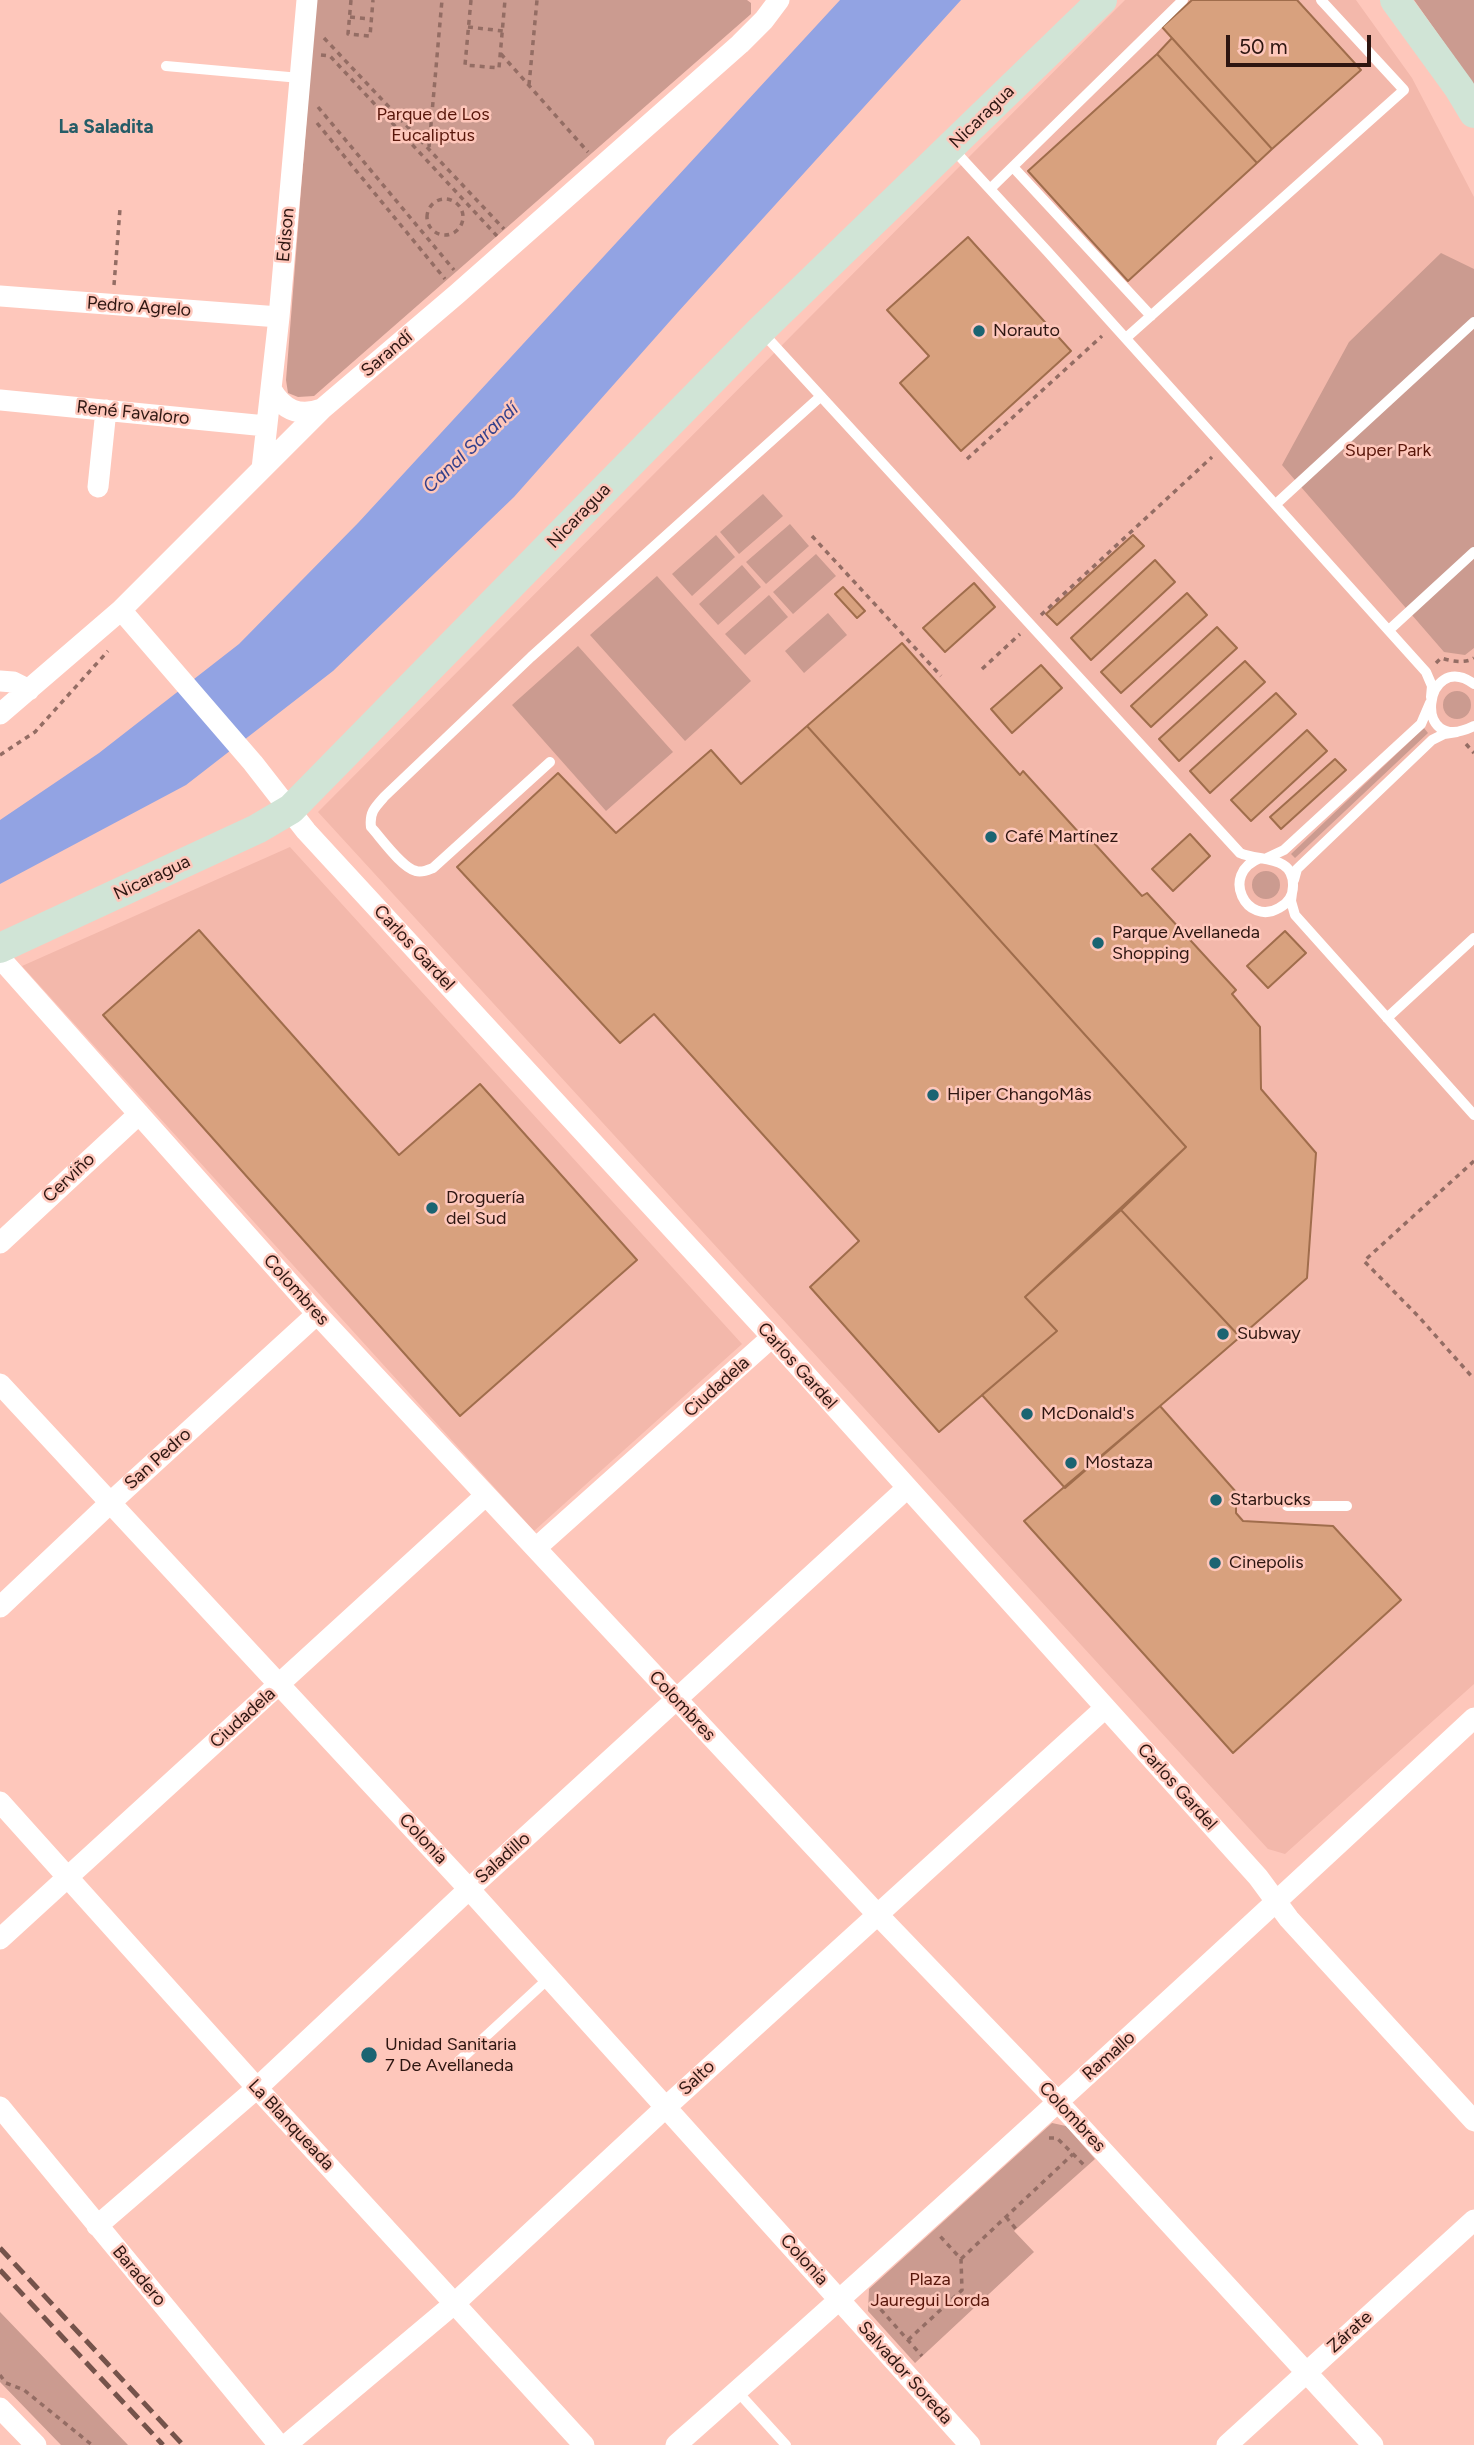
<!DOCTYPE html>
<html>
<head>
<meta charset="utf-8">
<style>
	body { margin:0 }
	#map { position:relative; width:1474px; height:2445px; overflow:hidden; background:#fec7bb; font-family:Figtree,sans-serif }
	canvas { display:block }
	.scale { position:absolute; left:1226px; top:35px; width:145px; height:32px; box-sizing:border-box; border:4px solid #2e1611; border-top:0; padding-left:9px; font-size:21px; line-height:24px; white-space:nowrap; color:#2e1611; -webkit-text-stroke:5px #fec7bb; paint-order:stroke }
</style>
</head>
<body>
<div id="map">
<canvas width="1474" height="2445"></canvas>
<div class="scale">50 m</div>
</div>
<script>
const context = document.querySelector('canvas').getContext('2d');
context.lineJoin = 'round';
function fillPath(path, color) { context.fillStyle = color; context.fill(path, 'evenodd'); }
function trace(path, color, width, dash) { context.strokeStyle = color; context.lineWidth = width; context.lineCap = dash ? 'butt' : 'round'; context.setLineDash(dash || []); context.stroke(path); }
function write(font, color, halo, rows, align = 'center') {
  context.font = font + ' Figtree,sans-serif'; context.lineWidth = 5; context.setLineDash([]); context.textBaseline = 'middle'; context.strokeStyle = halo; context.fillStyle = color; for (const [text, x, y, turn = 0] of rows) {
    context.save(); context.translate(x, y); context.rotate((+turn || 0) * Math.PI / 180); context.textAlign = isNaN(turn) ? turn : align; if (halo) context.strokeText(text, 0, 0); context.fillText(text, 0, 0); context.restore();
  }
}
fillPath(new Path2D(`
	M1125,0H1356L1412,78L1474,197V1684L1285,1854L1268,1849L318,812Z
	M290,847L742,1344L534,1531L22,966Z`), '#f3b8ab');
fillPath(new Path2D(`
	M316,0H747L751,3V14L314,396L298,397L288,393L286,380Z
	M1414,0H1474V85Z
	M1441,253L1474,269V648L1465,655L1444,652L1282,465L1349,342Z
	M763,494L783,516L739,554L720,532Z
	M790,524L809,546L766,584L746,562Z
	M716,535L735,557L692,596L672,574Z
	M816,554L836,576L793,614L773,592Z
	M742,565L761,587L718,625L699,604Z
	M657,576L751,681L685,741L590,635Z
	M769,595L788,617L745,655L725,634Z
	M828,613L847,635L804,673L785,651Z
	M578,646L673,752L606,811L512,705Z
	M1443 705a14 14 0 1 1 28 0a14 14 0 1 1-28 0Z
	M1424,728L1428,733L1295,858L1291,854Z
	M1252 885a14 14 0 1 1 28 0a14 14 0 1 1-28 0Z
	M1052,2123L1066,2126L1095,2159L1014,2231L1034,2252L915,2363L868,2311L869,2289Z
	M0,2312L128,2445H61L0,2382Z`), '#cb9b90');
fillPath(new Path2D(`
	M840,0H961L678,312L514,497L333,671L186,785L0,884V820L99,753L239,644L358,523Z`), '#92a3e3');
const building = new Path2D(`
	M1192,0H1297L1361,70L1272,149L1162,27Z
	M1172,38L1272,149L1257,163L1157,54Z
	M1157,54L1257,163L1128,281L1028,171Z
	M968,237L1071,351L961,451L900,383L929,356L887,310Z
	M1133,535L1144,546L1057,625L1046,614Z
	M1155,560L1175,582L1091,660L1071,638Z
	M974,583L995,607L945,652L923,628Z
	M843,587L865,611L857,618L835,594Z
	M1187,593L1207,615L1121,693L1101,672Z
	M1217,627L1237,648L1151,727L1131,706Z
	M902,643L1020,775L1023,771L1081,835L1084,832L1142,896L1147,893L1236,990L1232,994L1260,1027L1261,1089L1316,1153L1307,1278L1240,1337L1121,1210L1186,1147L807,726Z
	M1245,661L1265,682L1179,761L1159,739Z
	M1041,665L1062,688L1012,733L991,709Z
	M1276,693L1296,714L1210,793L1190,771Z
	M807,726L1186,1147L1025,1297L1057,1331L939,1432L810,1287L859,1241L654,1014L620,1043L457,867L558,773L616,833L711,750L741,784Z
	M1307,730L1327,751L1251,821L1231,800Z
	M1335,759L1346,770L1281,829L1270,817Z
	M1190,834L1210,856L1173,891L1152,869Z
	M199,930L399,1155L480,1084L637,1260L460,1416L103,1015Z
	M1285,931L1306,953L1268,988L1247,966Z
	M1121,1210L1240,1337L1065,1488L982,1395L1057,1331L1025,1297Z
	M1160,1406L1236,1492V1513L1243,1521L1333,1526L1401,1600L1233,1753L1024,1521Z`);
fillPath(building, '#d8a17e');
trace(building, '#a06d4c', 2);
trace(new Path2D(`
	M351,0L348,34L370,36L373,0
	M471,0L465,65L499,68L505,0
	M350,17L371,19
	M468,27L503,31
	M324,38L504,229
	M501,54L588,152
	M321,55L330,56L497,236
	M529,85L537,0
	M318,107L454,270
	M317,123L445,279
	M429,147L442,0
	M427 217a18 18 0 1 1 36 0a18 18 0 1 1-36 0Z
	M114,285L120,209
	M967,459L1102,336
	M812,536L941,676
	M1041,615L1212,457
	M1436,663L1441,658C1451,661 1465,664 1474,658
	M982,669L1020,634
	M1466,744L1474,753
	M0,755L35,732L108,651
	M1474,1161L1364,1261L1419,1317L1474,1379
	M1049,2138H1057L1086,2167
	M1006,2217L1016,2229
	M961,2259L1073,2154
	M878,2292L875,2303L922,2356
	M908,2340L962,2290L961,2259L939,2235
	M0,2375L6,2383L24,2390L92,2445`), '#946d64', 3.5, [5, 5]);
trace(new Path2D(`
	M166,66L300,78
	M953,149L1047,251L1426,672L1432,686L1431,697
	M1013,167L1151,316
	M990,189L1183,0
	M761,331L1240,853C1259,862 1294,854 1293,886C1293,896 1287,904 1279,908C1247,927 1219,874 1260,858
	M1126,338L1404,90L1321,0
	M1276,504L1474,322
	M1389,630L1474,552
	M1474,684C1424,648 1410,758 1474,726
	M550,762L433,868C428,870 422,873 416,871C402,868 381,838 371,827C369,812 376,806 385,796L531,657L820,397
	M1267,858L1284,850L1421,724L1430,703
	M1294,880L1297,869L1432,740L1444,734L1457,732
	M1292,893L1291,901L1295,915L1474,1115
	M1387,1018L1474,938
	M1287,1506H1347
	M459,2061L549,1978
	M737,2391L786,2445`), '#fff', 10);
trace(new Path2D(`
	M0,296L279,317
	M271,389C283,410 299,417 322,409
	M0,400L266,426
	M262,469L279,317L307,0
	M98,487L106,410
	M121,610L253,763L306,831L772,1337L1258,1877L1289,1919L1474,2121
	M0,681L13,682L29,690
	M0,714L121,610L322,409L457,294L740,44L764,20L779,0
	M0,958L317,1314L877,1914L1058,2102L1373,2445
	M0,1243L139,1114
	M0,1384L469,1889L970,2445
	M536,1548L772,1337
	M0,1607L110,1503L317,1314
	M0,1802L257,2088L584,2445
	M0,1939L486,1495
	M0,2107L279,2445
	M97,2226L257,2088L469,1889L906,1489
	M0,2408L36,2445
	M286,2445L455,2303L666,2107L1105,1708
	M676,2445C946,2207 1211,1963 1474,1718
	M1227,2445L1474,2220`), '#fff', 21);
trace(new Path2D(`
	M1395,0L1459,88L1474,113
	M0,948L257,829L291,809L761,330L1102,0`), '#d0e4d6', 30);
trace(new Path2D(`
	M0,2248L183,2445
	M0,2270L163,2445`), '#75534b', 5, [14, 7]);
for (const [x, y, r, color] of [
	[979,331,7,"#1b6472"],
	[991,837,7,"#1b6472"],
	[1098,943,7,"#1b6472"],
	[933,1095,7,"#1b6472"],
	[432,1208,7,"#1b6472"],
	[1223,1334,7,"#1b6472"],
	[1027,1414,7,"#1b6472"],
	[1071,1463,7,"#1b6472"],
	[1216,1500,7,"#1b6472"],
	[1215,1563,7,"#1b6472"],
	[369,2055,9,"#1b6472"]
]) { const dot = new Path2D(); dot.arc(x, y, r, 0, 2 * Math.PI); context.fillStyle = color; context.fill(dot); trace(dot, '#fec7bb', 2.5); }
write('18px', '#59160a', '#fec7bb', [
	["Parque de Los",433,115],
	["Eucaliptus",433,136],
	["Super Park",1388,451],
	["Plaza",930,2280],
	["Jauregui Lorda",930,2301]
]);
write('18px', '#2e1611', '#fec7bb', [
	["Nicaragua",982,117,-44],
	["Edison",286,235,-85],
	["Pedro Agrelo",139,307,4],
	["Sarandí",387,354,-40],
	["René Favaloro",133,413,6],
	["Nicaragua",579,516,-46],
	["Nicaragua",152,878,-25],
	["Carlos Gardel",414,948,47],
	["Cerviño",69,1178,-43],
	["Colombres",296,1290,48],
	["Carlos Gardel",797,1366,48],
	["Ciudadela",717,1387,-42],
	["San Pedro",158,1459,-42],
	["Colombres",682,1706,47],
	["Ciudadela",243,1718,-42],
	["Carlos Gardel",1177,1787,48],
	["Colonia",423,1839,47],
	["Saladillo",503,1858,-42],
	["Ramallo",1109,2056,-42],
	["Salto",697,2078,-43],
	["Colombres",1072,2117,47],
	["La Blanqueada",291,2125,47],
	["Colonia",804,2260,48],
	["Baradero",139,2276,50],
	["Zárate",1350,2332,-42],
	["Salvador Soreda",905,2373,48]
]);
write('18px', '#2e1611', '#fec7bb', [
	["Norauto",993,331],
	["Café Martínez",1005,837],
	["Parque Avellaneda",1112,933],
	["Shopping",1112,954],
	["Hiper ChangoMâs",947,1095],
	["Droguería",446,1198],
	["del Sud",446,1219],
	["Subway",1237,1334],
	["McDonald's",1041,1414],
	["Mostaza",1085,1463],
	["Starbucks",1230,1500],
	["Cinepolis",1229,1563],
	["Unidad Sanitaria",385,2045],
	["7 De Avellaneda",385,2066]
], 'left');
write('bold 19px', '#255c67', '#fec7bb', [
	["La Saladita",106,127]
]);
write('italic 19px', '#35418c', '#fec7bb', [
	["Canal Sarandí",471,448,-43]
]);
</script>
</body>
</html>
